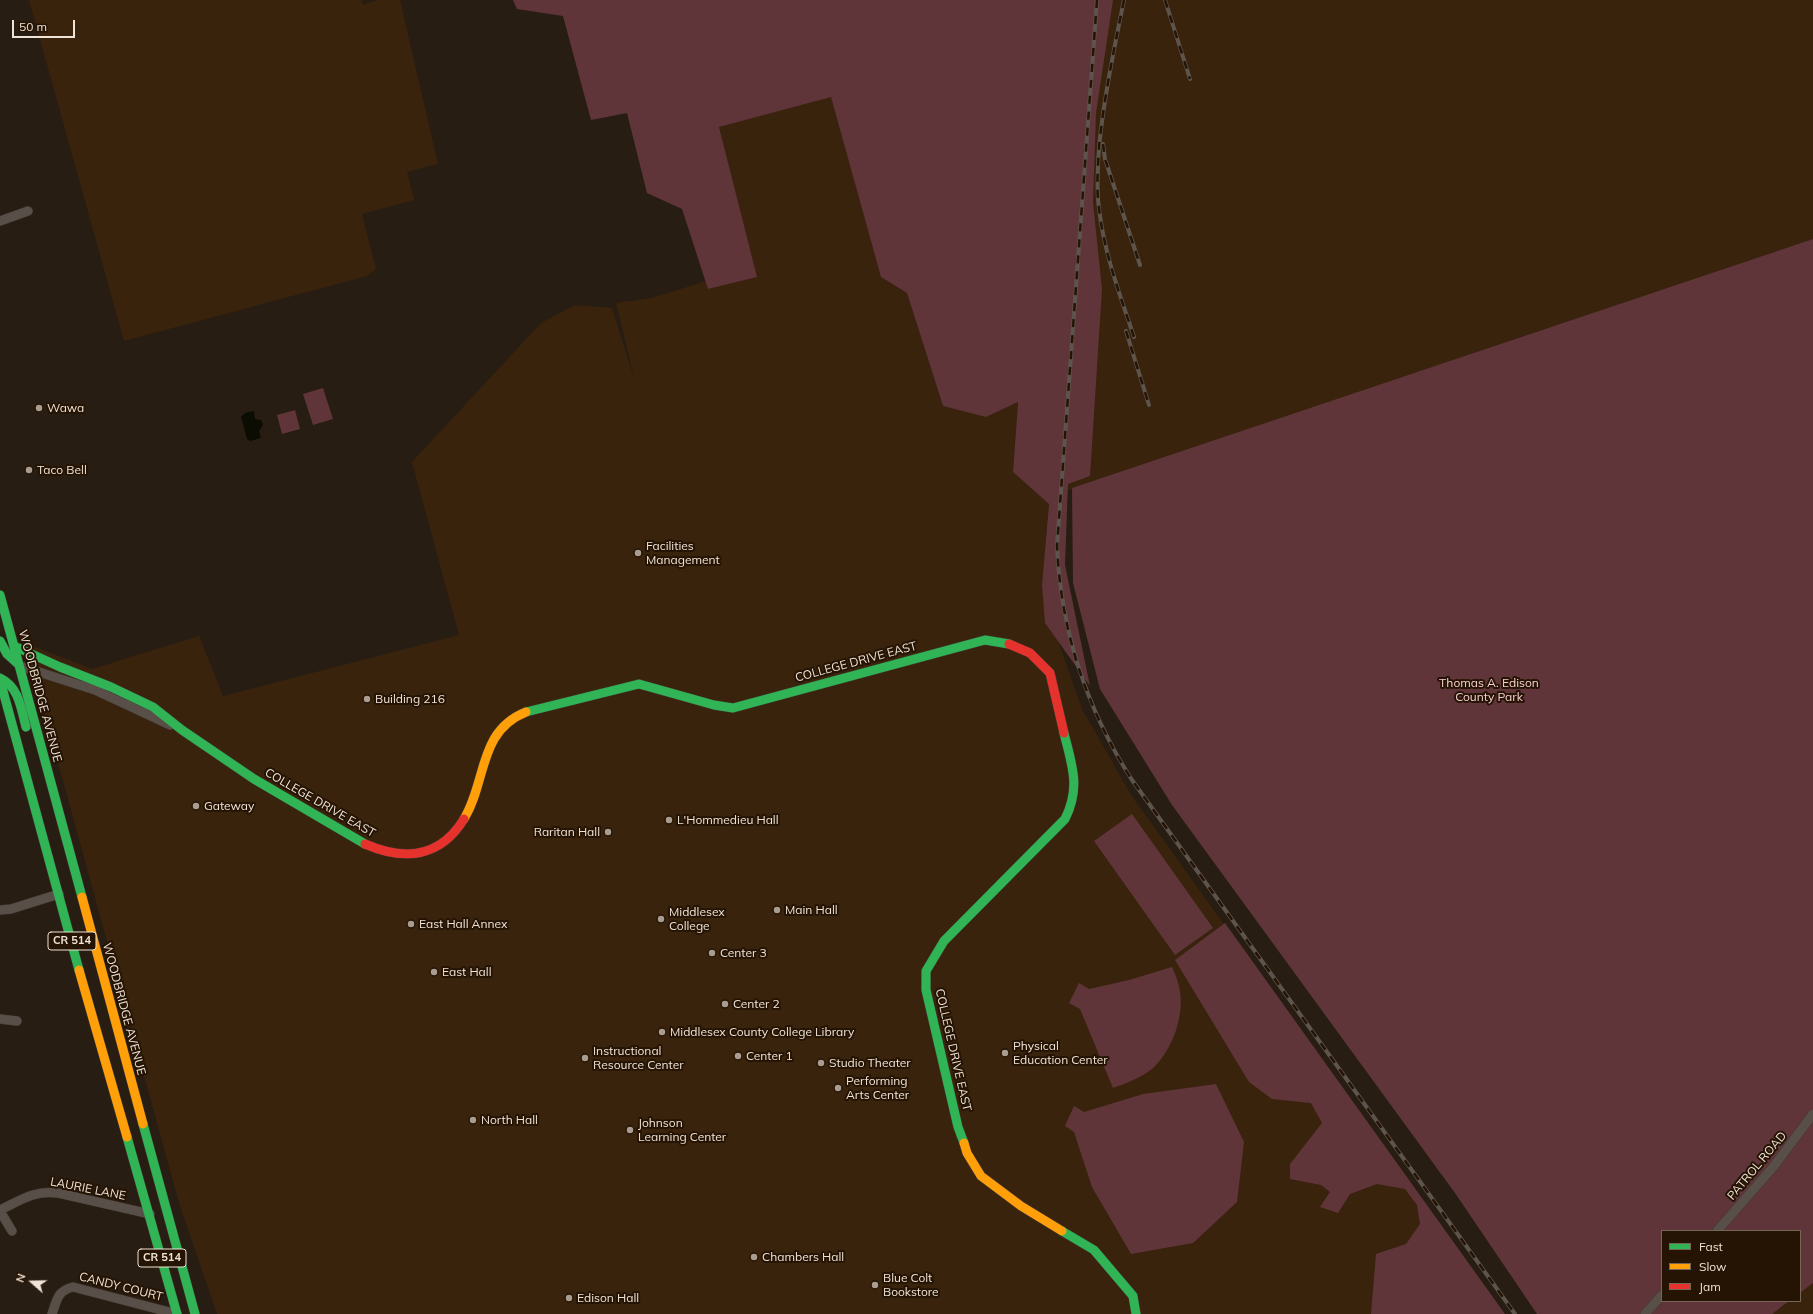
<!DOCTYPE html>
<html>
<head>
<meta charset="utf-8">
<style>
	body { margin:0 }
	#map { position:relative; width:1813px; height:1314px; overflow:hidden; background:#281d12; font-family:Mulish,sans-serif }
	canvas { display:block }
	.legend { position:absolute; left:1661px; top:1230px; width:140px; height:72px; box-sizing:border-box; background:#251403; border:1px solid #766657; margin:0; padding:5px 7px; list-style:none; font-size:12px; color:#efe2d6 }
	.legend li { display:flex; align-items:center; gap:8px; height:20px }
	.legend b { width:20px; border:1px solid #766657 }
	.north { position:absolute; left:12px; top:1262px; width:40px; height:40px; -webkit-text-stroke:3px #251403; paint-order:stroke; rotate:290deg; font-size:11px; font-weight:700; line-height:16px; text-align:center; color:#efe2d6 }
	.north::after { content:''; display:block; margin:auto; width:14px; height:18px; background:#efe2d6; clip-path:polygon(50% 0,100% 100%,50% 72%,0 100%) }
	.scale { position:absolute; left:12px; top:20px; width:63px; height:18px; box-sizing:border-box; border:2px solid #efe2d6; border-top:0; padding-left:5px; font-size:12px; line-height:14px; white-space:nowrap; color:#efe2d6; -webkit-text-stroke:3px #251403; paint-order:stroke }
</style>
</head>
<body>
<div id="map">
<canvas width="1813" height="1314"></canvas>
<ul class="legend">
<li><b style="height:5px;background:#30b455"></b>Fast</li>
<li><b style="height:5px;background:#ff9f0a"></b>Slow</li>
<li><b style="height:5px;background:#e5322d"></b>Jam</li>
</ul>
<div class="north">N</div>
<div class="scale">50 m</div>
</div>
<script>
const context = document.querySelector('canvas').getContext('2d');
context.lineJoin = 'round';
function fillPath(path, color) { context.fillStyle = color; context.fill(path, 'evenodd'); }
function trace(path, color, width, dash) { context.strokeStyle = color; context.lineWidth = width; context.lineCap = dash ? 'butt' : 'round'; context.setLineDash(dash || []); context.stroke(path); }
function write(font, color, halo, rows, align = 'center') {
  context.font = font + ' Mulish,sans-serif'; context.lineWidth = 4; context.setLineDash([]); context.textBaseline = 'middle'; context.strokeStyle = halo; context.fillStyle = color; for (const [text, x, y, turn = 0] of rows) {
    context.save(); context.translate(x, y); context.rotate((+turn || 0) * Math.PI / 180); context.textAlign = isNaN(turn) ? turn : align; if (halo) context.strokeText(text, 0, 0); context.fillText(text, 0, 0); context.restore();
  }
}
fillPath(new Path2D(`
	M29,0H361L363,5L378,0H400L438,164L407,172L414,200L362,214L376,269L367,276L124,341Z
	M1084,0H1813V239L1047,497Z
	M831,96L881,277L907,293L943,406L986,417L1018,402L1013,472L1049,504L1042,585L1044,601L1082,709L1131,795L1504,1314H217L179,1203L25,643L92,669L199,636L223,696L459,635L412,462L541,323L575,305L612,308L635,381L616,303L652,298L706,281L708,289L756,277L719,127Z
	M1813,1283V1314H1772L1789,1301H1800V1293Z`), '#39230c');
fillPath(new Path2D(`
	M513,0H1113L1096,113L1093,203L1102,289L1090,476L1068,484L1065,565L1090,686L1045,623L1042,585L1049,504L1013,472L1018,402L986,417L943,406L907,293L881,277L831,97L719,127L757,277L708,289L682,209L647,193L627,113L591,120L563,16L517,9Z
	M1813,239V1283L1800,1293V1231H1662V1301H1789L1772,1314H1537L1455,1193L1172,805L1100,689L1073,583L1072,488Z
	M323,388L333,419L313,425L303,394Z
	M295,410L300,429L282,434L277,415Z
	M1132,814L1213,928L1175,955L1094,841Z
	M1225,923L1505,1314H1371L1376,1254L1406,1244L1420,1224L1417,1205L1405,1189L1377,1184L1350,1194L1338,1213L1320,1207L1330,1192L1321,1185L1290,1179V1164L1322,1123L1311,1103L1272,1099L1249,1082L1175,960Z
	M1172,967C1175,974 1178,980 1179,987C1186,1014 1172,1051 1152,1069C1140,1078 1127,1083 1113,1088L1080,1009L1069,1003L1079,983L1089,989L1129,980Z
	M1216,1084L1244,1142L1237,1202L1193,1243L1131,1254L1092,1187L1074,1132L1065,1126L1074,1106L1084,1112L1143,1094Z`), '#5f353a');
fillPath(new Path2D(`
	M254,411L255,419L261,420L263,425L259,431L261,438L250,441L247,439L241,417L245,413Z`), '#0b0d02');
const street = new Path2D(`
	M0,221L28,211
	M20,666L95,690L170,725
	M0,910L11,909L59,894
	M0,1019L17,1021
	M0,1210C21,1200 34,1190 58,1193L150,1214
	M0,1211L12,1231
	M1717,1231L1774,1166L1813,1114
	M52,1314C57,1300 57,1291 73,1287L177,1314
	M1645,1314L1662,1295`);
const fast = new Path2D(`
	M0,595L82,897
	M0,641L7,654L18,664
	M14,646L60,667L111,687L153,707L182,730L254,779L365,844
	M0,678C19,687 21,708 26,727
	M0,680L79,970
	M526,712L639,684L714,705L733,708L985,640L1009,644
	M143,1124L195,1314
	M127,1137L177,1314
	M964,1143L958,1127L926,990V971L944,941L1065,819C1081,787 1072,766 1064,733
	M1062,1231L1094,1250L1133,1296L1136,1314`);
const slow = new Path2D(`
	M464,819C487,781 478,731 526,712
	M82,897L143,1124
	M79,970L127,1137
	M964,1143L967,1153L981,1176L1021,1206L1062,1231`);
const jam = new Path2D(`
	M1009,644L1030,653L1050,673L1064,733
	M365,844C404,861 440,858 464,819`);
trace(street, '#413830', 10);
trace(fast, '#413830', 10);
trace(slow, '#413830', 10);
trace(jam, '#413830', 10);
trace(street, '#574f48', 9);
trace(fast, '#30b455', 9);
trace(slow, '#ff9f0a', 9);
trace(jam, '#e5322d', 9);
const rail = new Path2D(`
	M1097,0L1057,546C1061,632 1086,708 1132,780L1515,1314
	M1124,0C1114,49 1104,97 1099,147C1098,167 1096,188 1099,208C1104,253 1120,295 1134,337
	M1165,0L1190,79
	M1103,144L1105,159L1140,265
	M1126,331L1149,405`);
trace(rail, '#5e544e', 4);
trace(rail, '#251403', 2.5, [8]);
for (const [x, y, r, color] of [
	[39,408,4,"#a99d91"],
	[29,470,4,"#a99d91"],
	[638,553,4,"#a99d91"],
	[367,699,4,"#a99d91"],
	[196,806,4,"#a99d91"],
	[669,820,4,"#a99d91"],
	[608,832,4,"#a99d91"],
	[777,910,4,"#a99d91"],
	[661,919,4,"#a99d91"],
	[411,924,4,"#a99d91"],
	[712,953,4,"#a99d91"],
	[434,972,4,"#a99d91"],
	[725,1004,4,"#a99d91"],
	[662,1032,4,"#a99d91"],
	[1005,1053,4,"#a99d91"],
	[738,1056,4,"#a99d91"],
	[585,1058,4,"#a99d91"],
	[821,1063,4,"#a99d91"],
	[838,1088,4,"#a99d91"],
	[473,1120,4,"#a99d91"],
	[630,1130,4,"#a99d91"],
	[754,1257,4,"#a99d91"],
	[875,1285,4,"#a99d91"],
	[569,1298,4,"#a99d91"]
]) { const dot = new Path2D(); dot.arc(x, y, r, 0, 2 * Math.PI); context.fillStyle = color; context.fill(dot); trace(dot, '#251403', 1.5); }
for (const [x, y, w] of [
	[72,941,48],
	[162,1258,48]
]) { const box = new Path2D(); box.roundRect(x - w / 2, y - 9, w, 18, 3); context.fillStyle = '#251403'; context.fill(box); trace(box, '#efe2d6', 1); }
write('bold 11px', '#efe2d6', null, [
	["CR 514",72,941],
	["CR 514",162,1258]
]);
write('12px', '#efe2d6', '#251403', [
	["Wawa",47,408],
	["Taco Bell",37,470],
	["Facilities",646,546],
	["Management",646,560],
	["Building 216",375,699],
	["Gateway",204,806],
	["L'Hommedieu Hall",677,820],
	["Raritan Hall",600,832,"right"],
	["Main Hall",785,910],
	["Middlesex",669,912],
	["College",669,926],
	["East Hall Annex",419,924],
	["Center 3",720,953],
	["East Hall",442,972],
	["Center 2",733,1004],
	["Middlesex County College Library",670,1032],
	["Physical",1013,1046],
	["Education Center",1013,1060],
	["Instructional",593,1051],
	["Resource Center",593,1065],
	["Center 1",746,1056],
	["Studio Theater",829,1063],
	["Performing",846,1081],
	["Arts Center",846,1095],
	["North Hall",481,1120],
	["Johnson",638,1123],
	["Learning Center",638,1137],
	["Chambers Hall",762,1257],
	["Blue Colt",883,1278],
	["Bookstore",883,1292],
	["Edison Hall",577,1298]
], 'left');
write('12px', '#efe2d6', '#251403', [
	["COLLEGE DRIVE EAST",856,662,-15],
	["WOODBRIDGE AVENUE",40,696,75],
	["COLLEGE DRIVE EAST",320,803,30],
	["WOODBRIDGE AVENUE",124,1009,75],
	["COLLEGE DRIVE EAST",953,1050,77],
	["PATROL ROAD",1757,1166,-50],
	["LAURIE LANE",88,1189,11],
	["CANDY COURT",121,1287,14]
]);
write('12px', '#f7ced2', '#251403', [
	["Thomas A. Edison",1489,683],
	["County Park",1489,697]
]);
</script>
</body>
</html>
